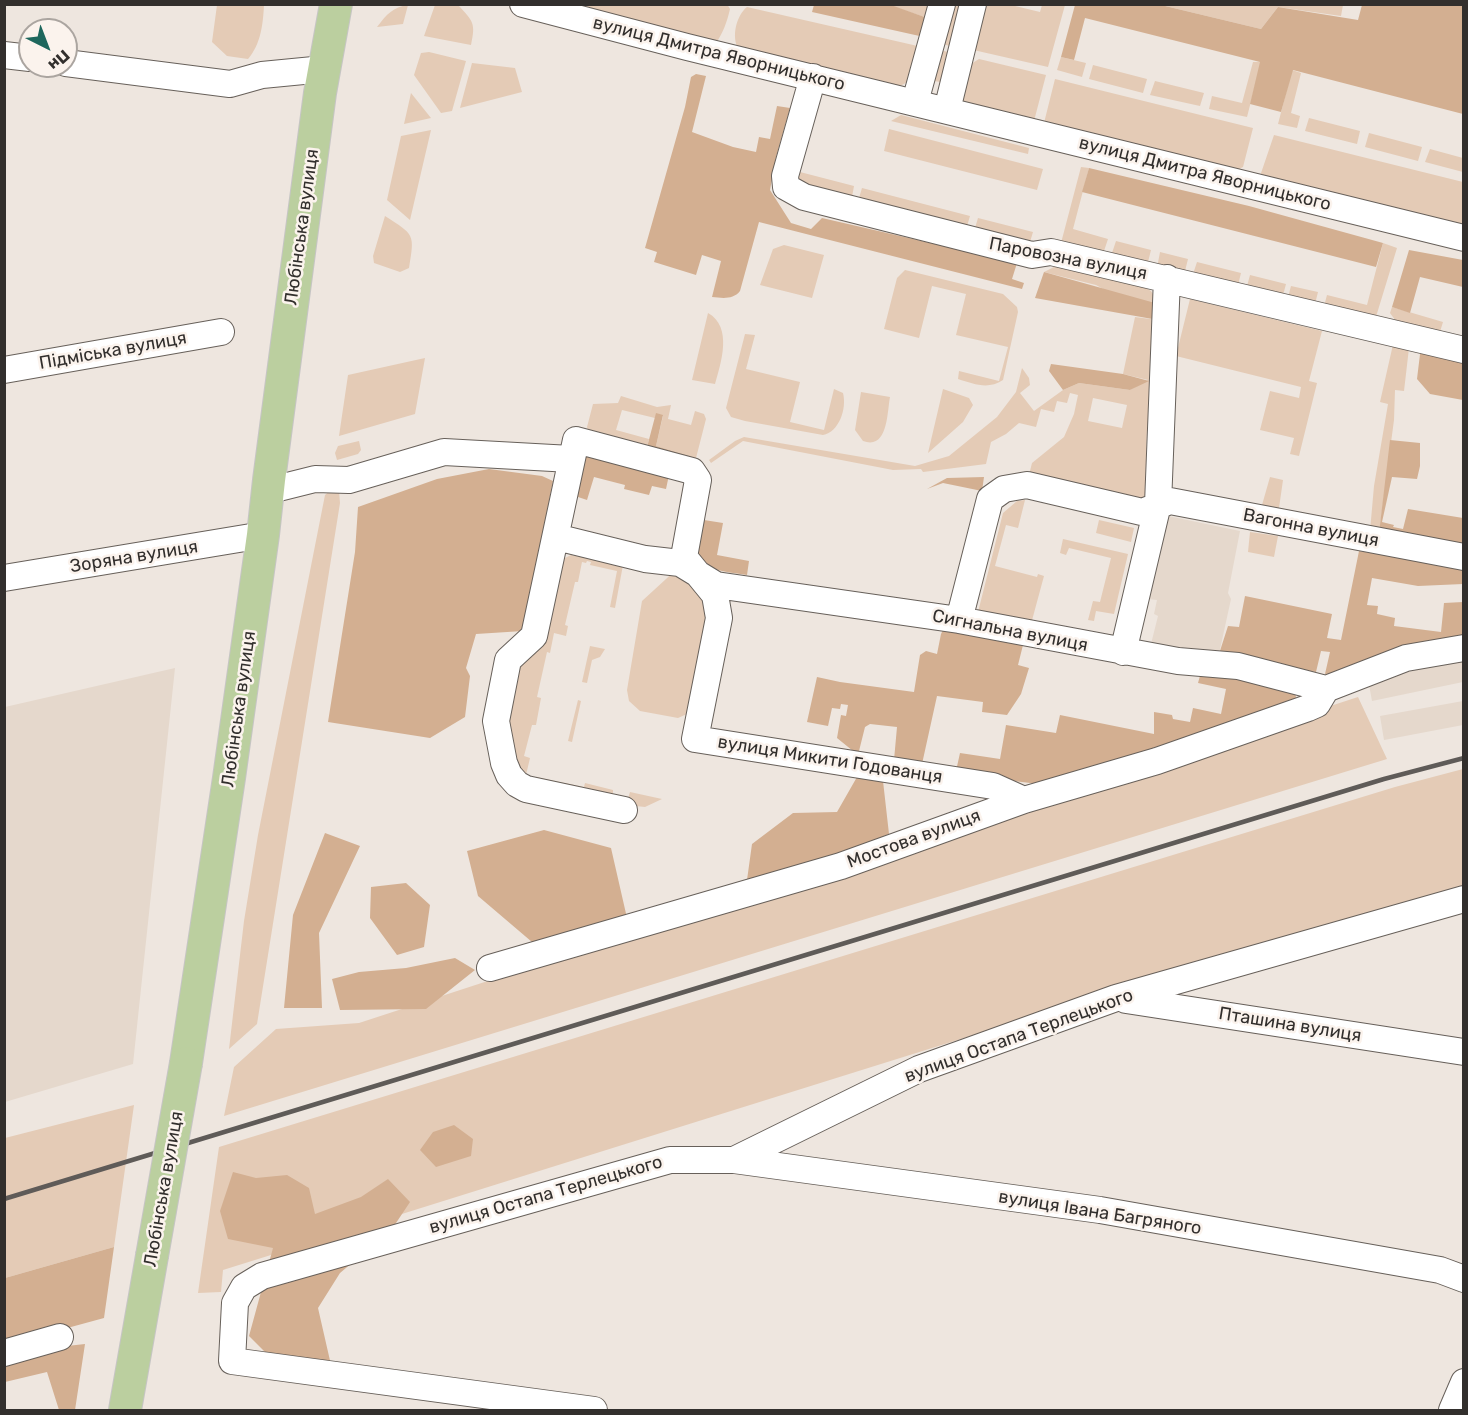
<!DOCTYPE html>
<html>
<head>
<meta charset="utf-8">
<style>
	body { margin:0 }
	#map { position:relative; width:1468px; height:1415px; overflow:hidden; background:#eee6df; font-family:Rubik,sans-serif }
	canvas { display:block }
	.frame { position:absolute; inset:0; border:6px solid #322f2d; pointer-events:none }
	.north { position:absolute; left:18px; top:18px; width:60px; height:60px; box-sizing:border-box; background:#fbf3ed; border:2px solid #aba5a0; border-radius:50%; rotate:138deg; font-size:16px; font-weight:700; line-height:24px; text-align:center; color:#322f2d }
	.north::after { content:''; display:block; margin:auto; width:21px; height:27px; background:#1e675d; clip-path:polygon(50% 0,100% 100%,50% 72%,0 100%) }
</style>
</head>
<body>
<div id="map">
<canvas width="1468" height="1415"></canvas>
<div class="frame"></div>
<div class="north">Пн</div>
</div>
<script>
const context = document.querySelector('canvas').getContext('2d');
context.lineJoin = 'round';
function fillPath(path, color) { context.fillStyle = color; context.fill(path, 'evenodd'); }
function trace(path, color, width, dash) { context.strokeStyle = color; context.lineWidth = width; context.lineCap = dash ? 'butt' : 'round'; context.setLineDash(dash || []); context.stroke(path); }
function write(font, color, halo, rows, align = 'center') {
  context.font = font + ' Rubik,sans-serif'; context.lineWidth = 5; context.setLineDash([]); context.textBaseline = 'middle'; context.strokeStyle = halo; context.fillStyle = color; for (const [text, x, y, turn = 0] of rows) {
    context.save(); context.translate(x, y); context.rotate((+turn || 0) * Math.PI / 180); context.textAlign = isNaN(turn) ? turn : align; if (halo) context.strokeText(text, 0, 0); context.fillText(text, 0, 0); context.restore();
  }
}
fillPath(new Path2D(`
	M1168,516L1240,531L1228,593L1231,599L1219,654L1150,648L1158,616L1154,614L1157,600L1148,599Z
	M1463,660V682L1372,701L1368,679Z
	M175,668L133,1064L5,1102V707Z
	M1463,701V725L1384,740L1380,716Z`), '#e5d8cc');
fillPath(new Path2D(`
	M727,4L730,9C727,22 723,33 716,43L558,5Z
	M893,4L934,5L930,19L892,6Z
	M217,5H264C263,24 261,44 248,59L227,56L212,42Z
	M408,5L403,24L377,27C387,14 393,7 408,5Z
	M435,5H458C473,21 476,23 471,45L424,36Z
	M949,5H965L954,47L938,43Z
	M980,5H1011L1040,12L1042,5H1065L1048,67L969,49Z
	M1161,5H1343L1341,16L1278,7L1261,29Z
	M747,7L922,47C917,66 915,83 894,88L737,46C732,34 737,15 747,7Z
	M936,49L952,53L941,82L933,81Z
	M429,52L466,61L452,111L441,113L414,75L421,53Z
	M1061,57L1086,63L1082,77L1057,70Z
	M979,59L1046,75L1034,121L964,104L961,100L966,67Z
	M1253,62H1261L1247,117L1209,109L1212,96L1242,103Z
	M472,63L515,68L522,92L460,108Z
	M1093,65L1147,79L1143,93L1089,79Z
	M1292,70L1301,73L1291,113L1300,116L1297,128L1278,124Z
	M1055,79L1253,128L1243,167L1237,170L1044,123Z
	M1155,81L1204,93L1200,106L1150,95Z
	M411,93L431,118L404,124Z
	M901,115L1029,148L1028,154L891,121Z
	M1309,118L1360,131L1357,144L1305,131Z
	M889,129L1043,169L1037,190L884,151Z
	M431,130L410,220L387,200L401,136Z
	M1369,133L1422,147L1418,161L1365,147Z
	M1274,135L1463,182V231L1259,179Z
	M1430,149L1463,158V172L1425,162Z
	M1081,167L1089,168L1073,229L1108,239L1103,254L1061,243Z
	M800,172L854,186L852,197L798,182Z
	M862,188L970,216L967,226L859,198Z
	M385,216C414,235 415,233 409,268L400,272L374,263L373,256Z
	M978,218L1033,232L1030,242L975,228Z
	M1116,241L1151,250L1147,266L1111,256Z
	M1383,243L1397,248L1375,320L1323,310L1327,295L1367,305Z
	M784,245L824,255L812,298L760,285L773,249Z
	M1160,252L1188,259L1184,275L1157,268Z
	M1197,262L1241,273L1237,289L1192,277Z
	M1056,266L1107,277L1146,288L1151,291L1160,305L1157,386L1147,427L1145,496L1141,503L1028,479L1032,463L1064,437L1074,414L1078,395L1070,393L1067,403L1057,401L1054,412L1041,409L1036,427L1019,423L1006,434L991,442L986,464L923,472L921,469L893,470L743,441L711,463L709,460L735,441L744,437L915,466L949,456L997,417L1016,392L1022,368L1029,378L1030,385L1020,393L1034,411L1063,390L1079,383L1130,390L1148,380L1123,374L1135,317L1158,320L1096,285L1044,272ZM1093,398L1127,405L1122,428L1088,421Z
	M905,270L1003,294L1017,307L1018,312L1003,380C988,390 974,384 958,379L959,371L999,381L1008,347L956,335L966,294L932,286L919,338L884,329L897,278Z
	M1250,275L1286,284L1282,299L1246,290Z
	M1291,286L1318,292L1314,308L1287,301Z
	M1190,299L1322,331L1309,381L1317,383L1299,456L1290,454L1294,438L1260,430L1270,391L1299,398L1301,387L1176,356Z
	M1392,307L1443,322L1439,335L1398,324L1390,313Z
	M708,313C733,327 721,363 715,384L692,380Z
	M745,334L755,335L746,369L800,382L790,422L824,430L834,389L843,393C847,409 839,432 823,435L745,421L731,417L726,408Z
	M1394,340L1409,348L1404,391L1395,390L1394,420L1379,533L1370,531L1374,486L1388,404L1380,402Z
	M425,358L415,414L339,436L348,375Z
	M943,389L969,398L973,405L963,422L928,453Z
	M861,392L890,397C887,413 888,450 863,441L855,430Z
	M621,396L657,407L671,405L668,419L691,425L695,411L704,414L706,419L696,458L656,446L663,416L657,414L655,418L622,410L616,430L649,439L646,451L590,435L587,427L593,404L618,403Z
	M359,441L361,450L358,454L337,460L335,453L338,446Z
	M1270,477L1283,480L1279,508L1262,505Z
	M331,490L339,491L340,503L257,1024L229,1049L244,921L258,835L325,495Z
	M1025,500L1018,528L1006,525L995,566L1037,577L1038,574L1044,576L1031,624L978,612L1003,513L1017,501Z
	M1099,520L1134,528L1131,542L1096,533Z
	M1250,532L1278,536L1274,557L1248,552Z
	M1063,539L1128,554L1114,614L1096,611L1094,621L1088,620L1093,601L1100,602L1111,558L1069,548L1066,555L1060,553Z
	M571,555L623,565L615,608L610,607L617,571L590,565L591,562L587,561L586,563L582,562L578,582H575L565,625L568,626L566,636L554,633L550,653L547,652L537,697L541,698L536,725H532L524,756L530,758L526,775L529,776L528,781L534,783L536,777L584,787L585,783L613,790V794L621,796L618,804L527,784L506,739L512,684L563,559Z
	M678,568L703,601L707,618L692,709L687,714L678,718L640,711L629,701L627,690L642,601Z
	M590,646L605,649L600,657L592,660L587,683L582,682Z
	M1358,697L1387,759L224,1116L234,1067L276,1029L359,1023Z
	M578,700L581,701L572,742L568,741Z
	M1463,769V891L1095,997L223,1270L221,1292L198,1293L219,1147L1395,787Z
	M630,792L662,799L645,807L626,805Z
	M134,1105L114,1247L5,1278V1138Z`), '#e4cbb6');
fillPath(new Path2D(`
	M814,5H891L930,19L924,37L812,12Z
	M1075,5H1161L1261,29L1278,7L1358,20L1362,5H1463V114L1293,70L1281,112L1250,104L1260,62L1085,18L1074,60L1061,57Z
	M696,74L706,76L692,132L733,147L756,152L759,137L770,139L777,106L790,108L776,157L770,190L791,223L811,229L822,218L1017,263L1012,279L1024,283L1022,289L759,222L740,291C733,300 722,298 712,297L721,261L702,255L696,275L654,262L657,252L645,248L685,107L691,77Z
	M1089,168L1249,206L1383,243L1376,267L1082,192Z
	M1409,250L1463,260V287L1420,277L1410,313L1392,307Z
	M1044,272L1155,303L1158,320L1035,298Z
	M1421,346L1463,354V400L1430,394L1417,379Z
	M1051,364L1123,374L1149,381L1130,390L1079,383L1063,390L1049,371Z
	M656,413L663,415L656,446L696,458L692,461L646,451Z
	M1390,440L1420,443V466L1417,479L1392,477L1382,522L1394,525L1393,527L1403,529L1408,509L1463,518V550L1379,533Z
	M581,455H586L669,475L666,489L652,486L649,495L624,489L625,485L594,477L587,500L572,495Z
	M489,469L542,476L553,481L523,631L476,634L466,668L470,676L465,717L430,738L328,722L355,552L358,507L437,479Z
	M984,477L982,491L943,483L927,489L947,478Z
	M704,520L723,523L717,555L749,561L747,575C732,572 702,572 698,553C696,544 702,529 704,520Z
	M1359,551L1463,568V584L1418,586L1372,578L1367,605L1378,606L1377,614L1395,618L1394,626L1441,632L1444,603L1463,602V638L1346,673L1325,674L1330,652L1321,651L1316,672L1219,654L1228,626L1239,627L1245,596L1332,614L1327,638L1341,640Z
	M945,626L1016,639L1023,645L1018,665L1029,668L1021,694L1007,715L982,712L983,702L937,696L922,764L894,760L897,727L870,724L865,727L858,755L837,738L841,715L846,716L848,705L841,704L840,709L832,708L828,726L807,722L817,677L840,682L914,692L920,655L926,651L937,654L941,634Z
	M1201,672L1295,689L1297,708L1047,785L997,779L956,771L960,753L1000,759L1006,725L1056,733L1060,715L1154,734V712L1172,715L1173,719L1190,722L1193,708L1221,714L1226,689L1198,683Z
	M857,777L883,781L889,834L802,869L747,880L752,844L793,813L837,812Z
	M544,830L611,848L627,918L532,942L478,896L467,851Z
	M325,833L360,846L319,933L322,1008H284L293,915Z
	M406,883L430,905L424,947L397,955L370,918L371,887Z
	M455,958L475,970L426,1009L340,1010L332,979L359,972L406,968Z
	M454,1125L473,1139L471,1156L436,1167L420,1150L433,1132Z
	M233,1172L256,1178L287,1175L309,1188L315,1214L361,1197L388,1179L410,1202L392,1229L340,1273L318,1308L331,1365L289,1376L249,1336L273,1248L228,1239L220,1211Z
	M114,1247L104,1318L5,1345V1278Z
	M85,1344L75,1410H59L47,1372L5,1382V1362L58,1347Z`), '#d3af91');
const minor = new Path2D(`
	M523,4L687,47L1464,238
	M4,55L30,58
	M66,63L230,84L262,75L324,69
	M813,77L785,176L786,187L804,197L1032,255L1051,252L1464,350
	M915,102L942,4
	M947,110L973,4
	M4,370L221,332
	M267,491L315,479L349,480L444,452L571,459
	M556,537L645,559L680,563L716,585L959,620L1178,661L1238,666L1326,689L1406,658L1464,648
	M4,578L263,535
	M959,620L990,499L1004,489L1027,485L1142,512L1170,501L1464,557
	M1123,652L1158,504L1167,278
	M624,810L526,789L517,784L509,775L504,763L496,721L508,660L534,636L576,440L692,471L698,480L684,557L715,595L719,618L695,739L993,786L1024,800
	M490,968L841,866L1024,800L1157,761L1308,708L1317,704L1326,689
	M1126,1000L1464,1052
	M734,1160L1100,1210L1440,1270L1464,1279
	M4,1353L60,1337
	M594,1410L232,1361L235,1303L244,1287L262,1276L670,1160H734L919,1069L1116,998L1464,899
	M1452,1410L1464,1382`);
const major = new Path2D(`
	M186,1063L229,778L263,535L269,480L320,93L336,4
	M125,1410L152,1256`);
trace(minor, '#67605a', 28);
trace(major, '#c6c5c4', 34);
trace(minor, '#fff', 26);
trace(major, '#bbcf9f', 32);
trace(new Path2D(`
	M4,1199L1384,779L1464,758`), '#5f5b58', 4.5);
const majorBridge = new Path2D(`
	M152,1256L186,1063`);
trace(majorBridge, '#c6c5c4', 34, []);
trace(majorBridge, '#bbcf9f', 32);
write('18px', '#322f2d', '#fbf3ed', [
	["вулиця Дмитра Яворницького",719,54,14],
	["вулиця Дмитра Яворницького",1205,174,14],
	["Любінська вулиця",302,227,-82],
	["Паровозна вулиця",1068,259,11],
	["Підміська вулиця",113,351,-10],
	["Вагонна вулиця",1311,528,11],
	["Зоряна вулиця",134,557,-9],
	["Сигнальна вулиця",1010,631,11],
	["Любінська вулиця",239,709,-82],
	["вулиця Микити Годованця",830,760,9],
	["Мостова вулиця",914,839,-20],
	["Пташина вулиця",1290,1025,9],
	["вулиця Остапа Терлецького",1019,1036,-20],
	["Любінська вулиця",164,1189,-80],
	["вулиця Остапа Терлецького",546,1195,-16],
	["вулиця Івана Багряного",1100,1213,9]
]);
</script>
</body>
</html>
